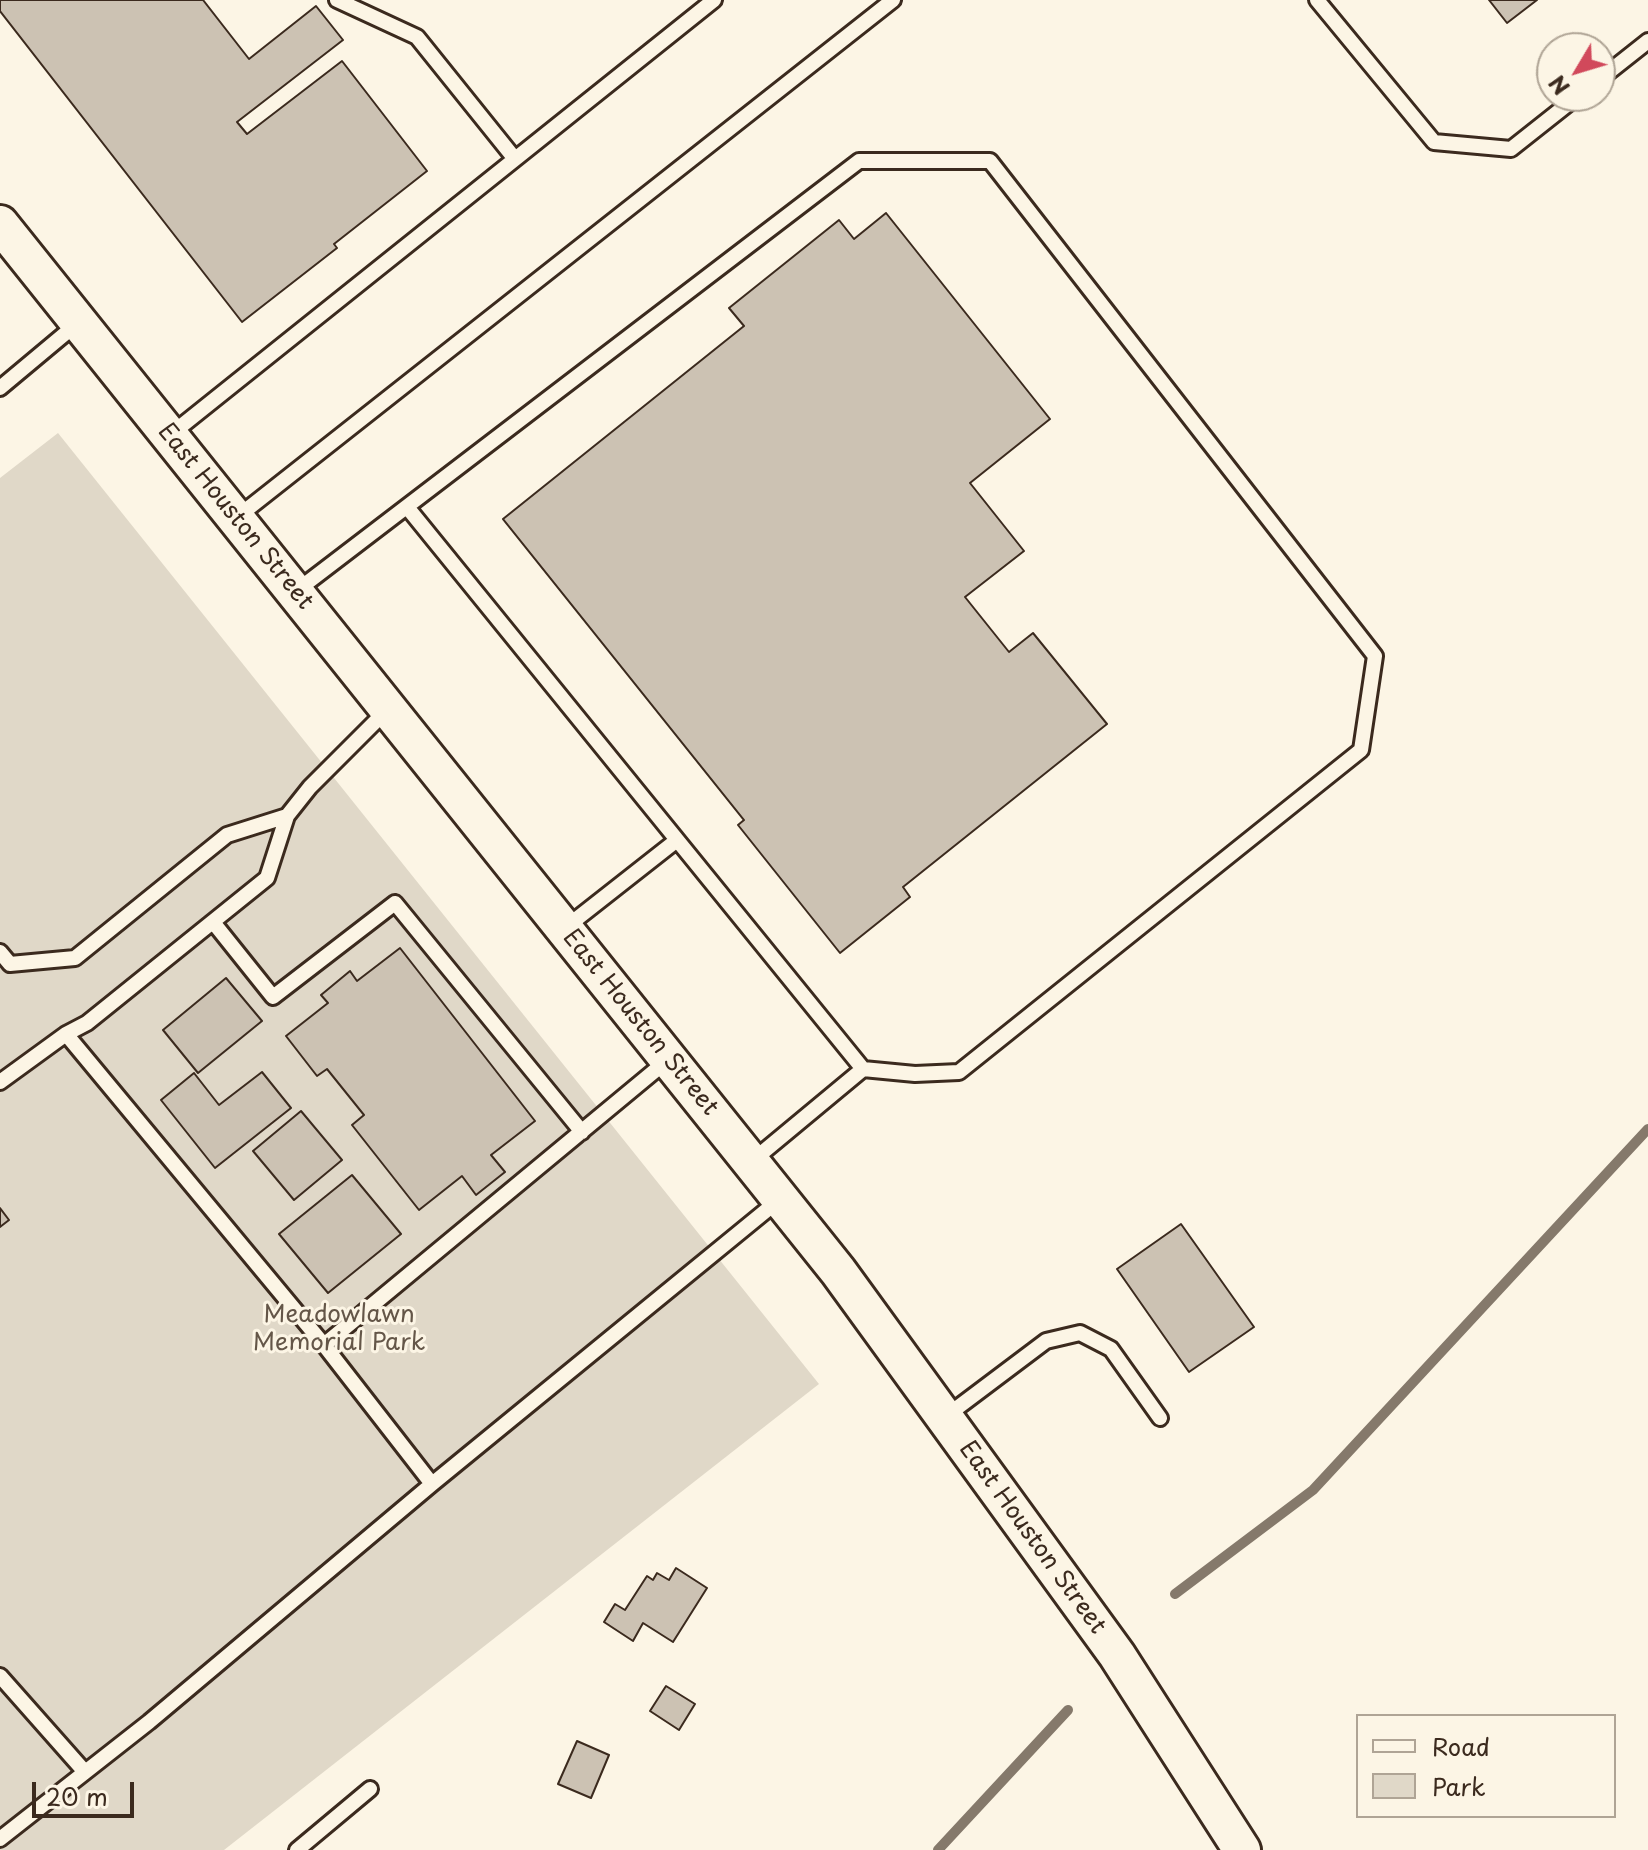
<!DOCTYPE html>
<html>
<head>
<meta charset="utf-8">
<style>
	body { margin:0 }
	#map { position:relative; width:1648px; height:1850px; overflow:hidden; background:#fcf5e5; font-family:"Playpen Sans",sans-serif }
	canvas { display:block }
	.legend { position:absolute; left:1356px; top:1714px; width:260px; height:104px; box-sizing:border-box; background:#fcf5e5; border:2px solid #afa495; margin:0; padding:10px 14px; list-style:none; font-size:24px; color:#3b2a1e }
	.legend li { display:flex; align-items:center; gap:16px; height:40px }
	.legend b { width:40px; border:2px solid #afa495 }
	.north { position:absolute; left:1536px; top:32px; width:80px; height:80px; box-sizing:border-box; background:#fcf5e5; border:2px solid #afa495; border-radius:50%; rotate:232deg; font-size:22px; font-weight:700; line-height:32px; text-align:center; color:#3b2a1e }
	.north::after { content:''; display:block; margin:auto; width:28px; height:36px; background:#d1495b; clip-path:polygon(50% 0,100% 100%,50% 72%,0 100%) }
	.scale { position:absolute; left:32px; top:1782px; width:102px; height:36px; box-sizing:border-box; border:4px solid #3b2a1e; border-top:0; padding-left:10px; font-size:24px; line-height:28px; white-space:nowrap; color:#3b2a1e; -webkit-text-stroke:6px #fcf5e5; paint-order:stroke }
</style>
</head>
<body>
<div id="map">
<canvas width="1648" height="1850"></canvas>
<ul class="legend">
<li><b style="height:10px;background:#fcf5e5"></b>Road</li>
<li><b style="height:22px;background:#e0d8c8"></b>Park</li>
</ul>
<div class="north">N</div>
<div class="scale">20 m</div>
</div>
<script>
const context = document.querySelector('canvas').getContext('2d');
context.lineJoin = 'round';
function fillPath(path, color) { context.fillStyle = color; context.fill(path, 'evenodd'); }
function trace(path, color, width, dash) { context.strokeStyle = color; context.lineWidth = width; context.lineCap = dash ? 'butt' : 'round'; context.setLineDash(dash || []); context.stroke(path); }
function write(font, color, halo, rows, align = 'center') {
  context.font = font + ' "Playpen Sans",sans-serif'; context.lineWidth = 6; context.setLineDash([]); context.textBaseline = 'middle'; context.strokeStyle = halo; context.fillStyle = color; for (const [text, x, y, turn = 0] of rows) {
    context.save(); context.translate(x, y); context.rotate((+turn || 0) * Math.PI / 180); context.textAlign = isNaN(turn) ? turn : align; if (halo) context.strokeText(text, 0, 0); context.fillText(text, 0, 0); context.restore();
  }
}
fillPath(new Path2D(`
	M58,433L819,1384L224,1850H0V478Z`), '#e0d8c8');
trace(new Path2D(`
	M1175,1594L1313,1490L1648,1129
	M938,1850L1068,1710`), '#85796b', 10);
const building = new Path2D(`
	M0,0H203L249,59L316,6L343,40L237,122L247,134L342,61L427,171L334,244L337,248L242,322L0,11Z
	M1489,0H1537L1507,23Z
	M886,213L1050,419L970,483L1024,551L965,597L1009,652L1033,633L1107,724L903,887L910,897L840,953L738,825L744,820L503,519L744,326L729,308L839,220L854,239Z
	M400,948L535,1121L491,1155L505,1172L476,1195L462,1176L419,1210L352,1125L364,1115L327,1069L317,1076L286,1036L328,1003L321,995L350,971L357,981Z
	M226,978L262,1021L198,1073L163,1030Z
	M262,1072L291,1108L215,1168L161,1100L194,1073L219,1105Z
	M301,1111L342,1160L294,1200L253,1151Z
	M352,1175L401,1234L328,1293L279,1234Z
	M0,1208L9,1220L0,1227Z
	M1181,1224L1254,1327L1189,1372L1117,1269Z
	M676,1568L707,1588L673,1642L643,1623L633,1641L604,1622L615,1604L625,1610L647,1576L653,1580L657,1573L669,1580Z
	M666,1686L695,1704L679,1730L650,1711Z
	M577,1741L609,1755L591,1798L558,1784Z`);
fillPath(building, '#ccc2b3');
trace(building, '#3b2a1e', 2);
const service = new Path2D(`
	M337,0L417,37L515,159
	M1317,0L1434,142L1511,149L1578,96
	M1600,79L1648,41
	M0,388L79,322
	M170,435L714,0
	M407,507L863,1069
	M236,518L893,0
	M295,592L859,161H990L1375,656L1361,750L959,1072L915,1074L863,1069L751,1162
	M213,922L273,997L395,903L582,1132
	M565,928L677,840
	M0,952L10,964L75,958L227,835L287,816
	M66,1034L324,1345L669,1059
	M0,1082L66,1034L87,1023L267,878L287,816L310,787L388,709
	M324,1345L432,1484
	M945,1417L1046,1341L1080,1333L1111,1349L1160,1418
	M0,1676L85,1772
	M0,1839L149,1722L432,1484L779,1200
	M297,1850L370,1789`);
const secondary = new Path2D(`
	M0,224L838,1271L1117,1655L1242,1850`);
trace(service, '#3b2a1e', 20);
trace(secondary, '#3b2a1e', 42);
trace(service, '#fcf5e5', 14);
trace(secondary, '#fcf5e5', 36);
write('24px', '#3b2a1e', '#fcf5e5', [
	["East Houston Street",235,517,51],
	["East Houston Street",640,1023,51],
	["East Houston Street",1032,1538,54]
]);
write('24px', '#645648', '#fcf5e5', [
	["Meadowlawn",339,1315],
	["Memorial Park",339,1343]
]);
</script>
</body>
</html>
